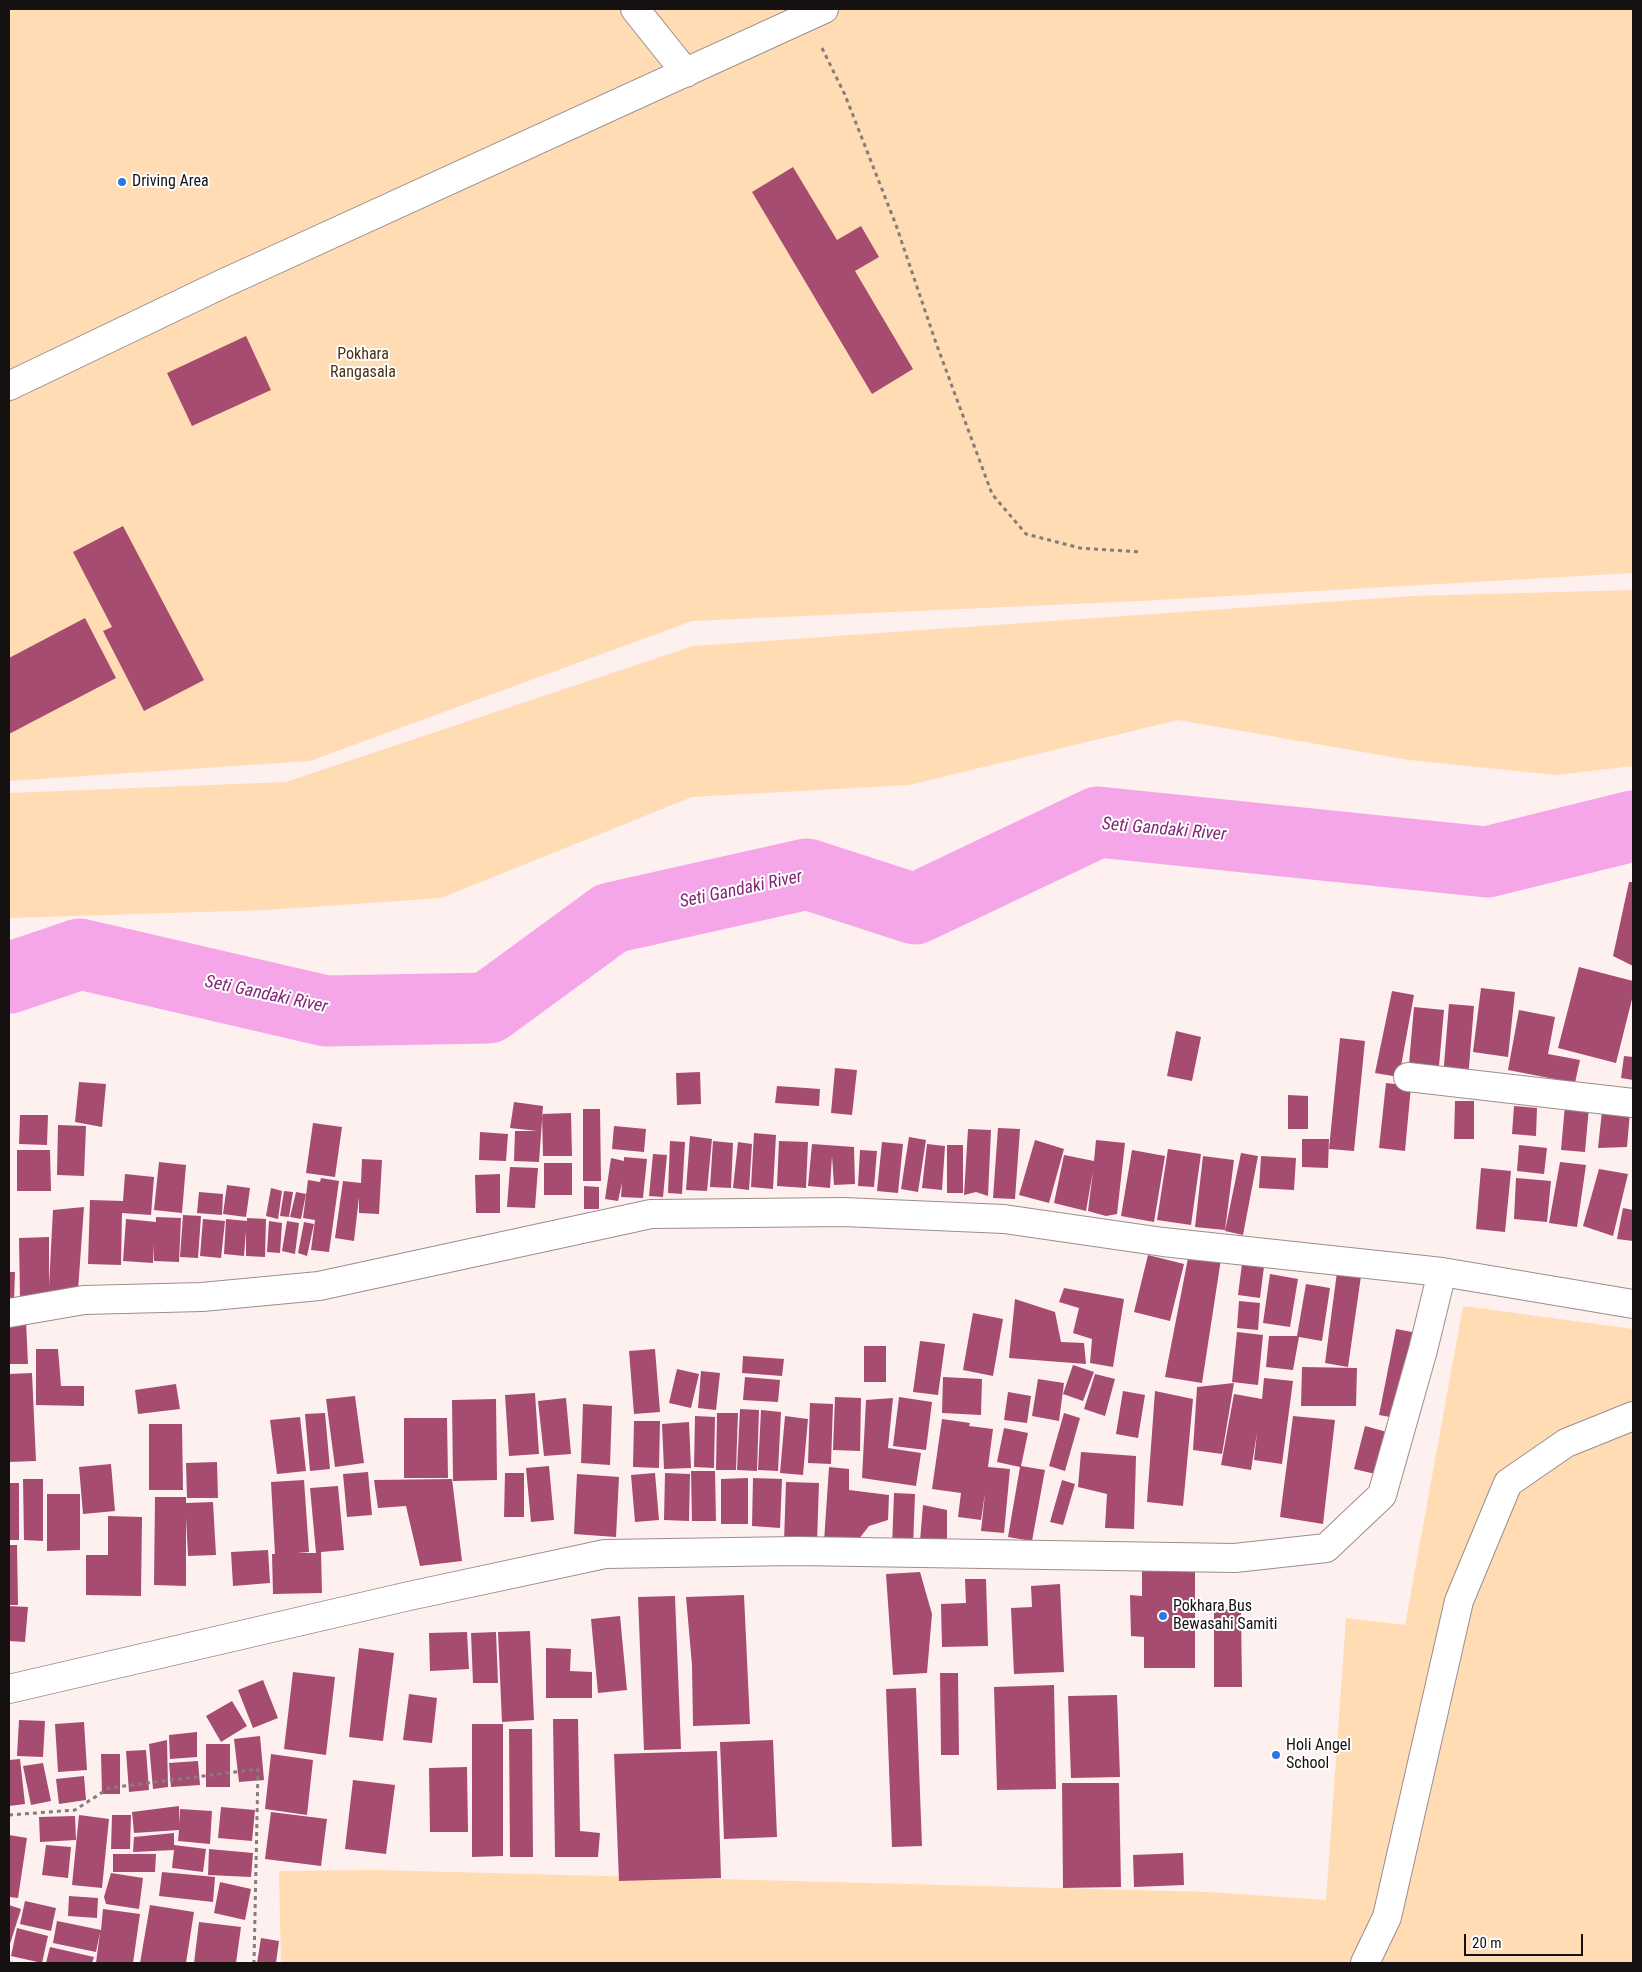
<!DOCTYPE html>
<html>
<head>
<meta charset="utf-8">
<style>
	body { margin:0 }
	#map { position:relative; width:1642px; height:1972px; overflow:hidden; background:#fef0ef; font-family:"Roboto Condensed",sans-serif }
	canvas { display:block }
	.frame { position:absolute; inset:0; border:10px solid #161111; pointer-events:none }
	.scale { position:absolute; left:1464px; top:1934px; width:119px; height:22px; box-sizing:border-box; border:2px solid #161111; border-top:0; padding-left:6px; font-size:15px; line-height:18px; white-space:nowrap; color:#161111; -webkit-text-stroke:4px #fff; paint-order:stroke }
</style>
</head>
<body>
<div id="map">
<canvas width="1642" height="1972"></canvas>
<div class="frame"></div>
<div class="scale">20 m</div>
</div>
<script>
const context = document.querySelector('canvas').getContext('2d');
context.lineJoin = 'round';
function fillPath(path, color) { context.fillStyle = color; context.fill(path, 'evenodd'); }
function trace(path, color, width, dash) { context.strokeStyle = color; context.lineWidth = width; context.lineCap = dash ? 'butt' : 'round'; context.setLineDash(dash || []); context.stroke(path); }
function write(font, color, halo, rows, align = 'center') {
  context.font = font + ' "Roboto Condensed",sans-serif'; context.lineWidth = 4; context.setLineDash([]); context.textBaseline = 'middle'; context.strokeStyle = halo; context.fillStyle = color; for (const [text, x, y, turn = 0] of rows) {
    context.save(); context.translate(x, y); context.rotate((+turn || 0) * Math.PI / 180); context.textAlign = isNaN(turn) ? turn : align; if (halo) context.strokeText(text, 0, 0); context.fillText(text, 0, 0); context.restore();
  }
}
fillPath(new Path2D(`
	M9,9H1633V573L1140,601L692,621L310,761L9,781Z
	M1633,590V766L1556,775L1409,760L1178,720L909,785L692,797L441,898L267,910L9,918V793L286,782L693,646L1412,596Z
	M1463,1306L1633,1329V1963H281L279,1871L377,1870L1208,1892L1326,1900L1346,1618L1405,1625Z`), '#ffdcb3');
trace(new Path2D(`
	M9,978L80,954L326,1011L488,1008L611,918L807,874L915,909L1098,822L1487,862L1633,826`), '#f5a6e8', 71);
fillPath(new Path2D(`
	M793,167L837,240L861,226L879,257L855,271L913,369L872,394L752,192Z
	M246,336L271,390L192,426L167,373Z
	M123,526L204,680L144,711L103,631L112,627L73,552Z
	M85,618L116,678L9,734V658Z
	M1629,882H1633V966L1613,956Z
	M1579,967L1633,981V995L1616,1063L1558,1048Z
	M1481,988L1515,992L1508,1057L1473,1052Z
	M1392,991L1414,995L1399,1077L1375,1073Z
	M1449,1004L1474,1006L1468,1079L1443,1077Z
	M1414,1007L1444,1010L1439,1066L1409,1064Z
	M1519,1010L1555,1017L1548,1054L1580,1060L1575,1083L1508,1070Z
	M1176,1031L1201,1037L1192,1081L1167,1076Z
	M1340,1038L1365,1041L1354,1151L1329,1149Z
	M1624,1056L1633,1057V1080L1621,1078Z
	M835,1068L857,1070L852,1115L831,1113Z
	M700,1072L701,1104L677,1105L676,1073Z
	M79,1082L106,1084L102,1127L75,1122Z
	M1386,1083L1411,1086L1405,1151L1379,1148Z
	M777,1086L820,1089L819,1106L775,1103Z
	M1288,1095L1308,1096V1129H1288Z
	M1631,1100L1627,1147L1598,1148L1603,1102Z
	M1455,1101H1474V1139H1454Z
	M514,1102L543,1106L539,1162L514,1161L515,1131H537L510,1128Z
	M1565,1105L1589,1107L1585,1152L1561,1150Z
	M1514,1106L1537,1108L1536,1136L1512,1134Z
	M583,1109H600L601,1181H583Z
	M571,1113L572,1156H543L542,1114Z
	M20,1115H48L47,1145L19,1144Z
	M313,1123L342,1127L335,1177L306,1173Z
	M58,1125L86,1126L84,1176L57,1175Z
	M614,1126L646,1129L644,1152L612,1149Z
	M998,1128L1020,1129L1015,1199L993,1198Z
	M968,1129L991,1130L988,1196L976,1192L964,1195Z
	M480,1132L508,1134L506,1161L479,1160Z
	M754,1133L776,1135L773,1189L751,1187Z
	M690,1136L712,1139L707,1191L686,1190Z
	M909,1137L926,1140L918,1192L901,1189Z
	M1302,1139H1329L1328,1168L1302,1167Z
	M1035,1140L1064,1149L1049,1203L1019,1195Z
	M1096,1140L1125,1143L1117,1214L1106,1216L1088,1211L1093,1171L1086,1211L1054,1203L1064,1155L1094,1161Z
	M670,1141L685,1142L682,1194L668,1193Z
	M713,1141L733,1143L731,1188L710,1187Z
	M779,1141L808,1142L806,1188L777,1186Z
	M738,1142L752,1144L749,1190L733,1188Z
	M882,1142L903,1144L898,1193L877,1191Z
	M812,1144L854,1147L855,1184L834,1185L832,1156L830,1188L808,1186Z
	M927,1144L945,1146L942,1190L922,1188Z
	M947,1145H963V1193H947Z
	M1519,1145L1547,1148L1544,1174L1517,1171Z
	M1168,1149L1201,1154L1191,1225L1157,1220Z
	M17,1150H50L51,1191H17Z
	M860,1150L877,1151L874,1187L858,1186Z
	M1132,1150L1165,1156L1154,1222L1121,1216Z
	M1241,1153L1258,1156L1243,1235L1225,1231Z
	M653,1154L667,1155L663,1197L649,1196Z
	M1203,1156L1234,1160L1225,1230L1195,1227Z
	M1261,1156L1296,1158L1294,1190L1259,1188Z
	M624,1157L647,1159L643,1198L621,1197L622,1183L618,1201L605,1199L611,1158L624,1161Z
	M362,1159L382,1160L379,1214L359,1213V1197L354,1241L335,1238L343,1181L361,1183Z
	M159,1162L186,1165L182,1213L154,1210Z
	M1560,1162L1586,1165L1577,1227L1549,1223Z
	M544,1163H572V1195H544Z
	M510,1167L538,1168L535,1208L507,1207Z
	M1481,1168L1511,1171L1505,1232L1476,1229Z
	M1599,1169L1628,1174L1613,1236L1583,1226Z
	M125,1174L154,1177L151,1215L122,1213L121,1265L88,1264L90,1200L123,1201Z
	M500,1174V1213H476L475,1175Z
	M321,1178L339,1181L329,1252L311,1250L315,1220L303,1218L308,1180L320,1182Z
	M1516,1178L1551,1181L1547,1222L1514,1219Z
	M227,1185L250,1188L246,1217L223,1214Z
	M584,1186L599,1187V1209H584Z
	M271,1188L282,1191L278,1219L266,1216Z
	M284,1191L293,1192L289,1217L280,1216Z
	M199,1192L223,1194L222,1215L197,1213Z
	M296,1192L306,1194L301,1219L290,1217Z
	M84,1207L78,1290L48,1296L20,1297L19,1238L49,1237V1286L53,1210Z
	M1623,1208L1633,1210V1241L1617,1239Z
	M183,1215L201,1216L198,1258L180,1257Z
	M156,1217L181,1218L179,1262L154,1261V1244L153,1263L123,1261L126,1219L156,1222Z
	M247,1218L266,1219L265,1257L246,1256V1231L244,1256L224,1254L226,1219L247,1221Z
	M203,1219L225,1221L221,1258L200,1256Z
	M269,1221L282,1223L280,1253L267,1252Z
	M287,1221L299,1223L295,1254L282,1251Z
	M304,1222L314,1224L307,1256L298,1253Z
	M1189,1253L1221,1259L1202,1383L1165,1377Z
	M1148,1255L1184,1264L1170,1321L1134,1312Z
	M1243,1256L1265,1259L1260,1298L1238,1295Z
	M9,1272H15L14,1302H9Z
	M1337,1272L1361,1276L1348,1367L1325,1363Z
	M1270,1274L1298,1279L1290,1327L1263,1323Z
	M1306,1284L1330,1288L1322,1341L1299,1337L1293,1370L1266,1367L1269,1336H1297Z
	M1064,1288L1124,1299L1113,1367L1090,1363L1092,1339L1073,1333L1079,1308L1059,1302Z
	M1015,1299L1055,1312L1061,1342L1084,1343L1086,1364L1009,1358Z
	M1239,1301L1260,1303L1258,1330L1237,1328Z
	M973,1313L1003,1319L993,1376L963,1370Z
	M9,1321H26L28,1364H9Z
	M1396,1329L1428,1335L1412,1421L1379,1415Z
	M1237,1332L1263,1335L1258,1385L1232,1382Z
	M920,1341L945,1344L938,1395L913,1392Z
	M864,1346H886V1382H864Z
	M36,1349H58L61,1386H84V1406L36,1405Z
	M655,1349L660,1412L634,1414L629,1351Z
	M743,1356L784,1359L782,1376L742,1373Z
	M1073,1365L1094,1372L1083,1401L1063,1394Z
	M1302,1367L1357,1368L1356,1406H1301Z
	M677,1369L699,1374L691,1408L669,1403Z
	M701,1371L720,1373L716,1410L698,1408Z
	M32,1373L36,1461L9,1462V1374Z
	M1095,1374L1115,1379L1105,1416L1084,1409Z
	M745,1377L780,1380L778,1402L743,1400Z
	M943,1377L982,1379L981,1415L942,1413Z
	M1264,1378L1293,1381L1282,1464L1254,1460L1257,1433L1251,1470L1221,1465L1234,1394L1262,1399Z
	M1038,1379L1064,1383L1059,1421L1032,1416Z
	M1234,1383L1222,1454L1193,1450L1197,1387Z
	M176,1384L180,1409L138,1414L135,1390Z
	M1123,1391L1145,1395L1138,1438L1116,1434Z
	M1155,1391L1193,1399L1183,1506L1147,1502Z
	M1008,1392L1031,1396L1027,1423L1004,1420Z
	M535,1393L539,1454L509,1456L505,1395Z
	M355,1396L364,1463L335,1467L326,1399Z
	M835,1397L861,1398L860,1451L833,1450Z
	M899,1397L932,1402L926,1450L893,1446Z
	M566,1398L571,1454L544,1456L538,1401Z
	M893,1398L888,1448L921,1453L916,1486L862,1478L866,1400Z
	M496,1399L497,1480L453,1481L452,1400Z
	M810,1403L833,1404L831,1464L808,1463Z
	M583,1404L612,1406L610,1465L581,1463Z
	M740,1409L759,1410L757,1471L737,1470Z
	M761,1410L781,1412L778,1471L758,1470Z
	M325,1413L330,1469L310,1471L305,1414Z
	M717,1413H738L736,1470H716Z
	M1064,1413L1080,1418L1065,1471L1049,1466Z
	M695,1416L715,1417L714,1468L694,1467Z
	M785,1416L808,1419L803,1475L780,1473Z
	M1293,1416L1335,1420L1323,1524L1280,1517Z
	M300,1417L306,1471L277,1474L270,1420Z
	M404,1418H447L448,1478H404Z
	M942,1419L970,1423L969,1426L993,1429L988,1467L1010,1469L1004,1533L981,1531L985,1493L981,1520L958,1517L961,1493L932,1489Z
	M634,1421H660L659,1468L633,1467Z
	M689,1422L691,1468L664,1469L662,1424Z
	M149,1424H182L183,1490H149Z
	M1365,1426L1398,1435L1388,1477L1354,1469Z
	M1004,1428L1028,1433L1021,1466L1045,1470L1032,1541L1008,1537L1020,1467L997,1462Z
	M1081,1452L1136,1456L1134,1529L1105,1528L1107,1494L1078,1487Z
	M217,1462L218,1498H187L186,1463Z
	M111,1464L115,1511L83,1514L79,1467Z
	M549,1466L554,1520L531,1522L526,1468Z
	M829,1467L849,1469V1490L889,1495L888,1520L869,1526L855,1544L824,1542Z
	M691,1471H715L716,1521H692Z
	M368,1472L372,1515L347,1517L343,1474Z
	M505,1473H524V1517H504Z
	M655,1473L659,1520L635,1522L631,1475Z
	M665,1473L690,1474L689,1521L664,1520Z
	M577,1474L619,1477L616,1537L574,1534Z
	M748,1478V1524H721V1479Z
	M753,1478L782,1479L780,1528L752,1526Z
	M23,1479H43V1541L24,1540Z
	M452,1479L462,1561L420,1566L406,1506L378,1508L374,1480Z
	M304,1480L309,1552L297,1553H316L310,1488L338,1486L344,1550L321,1552L322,1593L273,1594L272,1554H275L271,1482Z
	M1062,1480L1075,1484L1063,1525L1050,1522Z
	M786,1482L819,1483L817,1543L784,1542Z
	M9,1483H19V1540H9Z
	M894,1493L915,1494L913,1548L892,1547Z
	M47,1494H80V1550L47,1551Z
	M155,1497H186V1503L213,1502L216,1555L188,1556L186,1518V1586L154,1585Z
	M923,1505L947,1510V1551L919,1553Z
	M108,1516L142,1517L141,1596L86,1595V1555H108Z
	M9,1545H17L18,1605H9Z
	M268,1550L270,1583L233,1586L231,1552Z
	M1142,1550L1195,1551V1668H1144V1637L1131,1636L1130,1595L1142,1596Z
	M920,1572L932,1614L927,1673L893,1675L886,1574Z
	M965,1579H986L988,1646L942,1647L941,1604L966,1603Z
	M1060,1584L1064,1672L1014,1674L1011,1608L1032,1607L1031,1586Z
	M744,1595L750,1724L693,1726L692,1665L686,1597Z
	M675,1596L681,1749L644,1750L638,1597Z
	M9,1606L28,1607L25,1642L9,1641Z
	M1241,1609L1242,1687H1214V1610Z
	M620,1616L627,1690L598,1693L591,1619Z
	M530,1631L534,1720L502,1722L498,1632Z
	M467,1632L469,1669L430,1671L429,1633Z
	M496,1632L498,1683H473L471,1633Z
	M359,1648L394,1653L383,1741L349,1737Z
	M546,1648L571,1649L570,1671L592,1672V1698H546Z
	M293,1672L335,1677L326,1755L284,1749Z
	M940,1673H958L959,1755H941Z
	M263,1680L278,1718L253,1728L238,1690Z
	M1054,1685L1056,1789L997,1790L994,1687Z
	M916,1688L922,1846L892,1847L886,1689Z
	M409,1694L437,1698L432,1743L403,1740Z
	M1117,1695L1120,1777L1071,1778L1068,1696Z
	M232,1701L247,1726L221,1742L206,1716Z
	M553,1719H578L580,1831L600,1833L598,1857H555Z
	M19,1720L45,1721L43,1757L17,1756Z
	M84,1722L87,1770L58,1772L55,1724Z
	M472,1724H503V1856L472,1857Z
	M509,1729H532L533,1857H510Z
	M197,1732V1757L170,1759L169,1735Z
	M260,1736L264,1780L239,1782L234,1739Z
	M167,1740L168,1787L153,1789L149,1744Z
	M773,1740L777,1837L724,1839L720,1742Z
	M206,1744H230V1787H206Z
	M146,1750L149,1790L129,1792L126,1751Z
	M717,1751L721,1878L619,1881L614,1754Z
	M101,1754H120V1794H102Z
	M271,1754L313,1760L307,1815L265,1809Z
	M20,1759L25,1804L9,1806V1760Z
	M198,1761L200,1785L171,1787L169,1763Z
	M43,1763L51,1801L31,1805L23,1766Z
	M467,1767L468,1832H430L429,1768Z
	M84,1776L86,1800L59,1804L56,1779Z
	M353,1780L395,1785L386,1854L345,1849Z
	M1062,1783H1119L1121,1887L1063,1888Z
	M179,1806V1824L180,1809L212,1811L210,1844L178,1841L179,1830L134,1833L132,1812Z
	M221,1807L255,1810L252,1841L218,1838Z
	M271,1812L327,1819L321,1866L265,1859Z
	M79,1815L109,1819L102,1888L72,1885Z
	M112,1815H131L130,1849H111Z
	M75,1816L76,1840L40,1842L39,1817Z
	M174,1833V1845L206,1849L203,1872L172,1868L174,1850L133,1852L134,1837Z
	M9,1835L27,1838L18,1898L9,1897Z
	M46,1845L71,1847L68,1878L42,1875Z
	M209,1849L253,1853L251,1877L208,1875Z
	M1183,1853L1184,1885L1134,1887L1133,1855Z
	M113,1854H156L155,1872H113Z
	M162,1872L215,1877L213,1902L159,1896Z
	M111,1873L143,1878L139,1909L106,1904L104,1897Z
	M220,1882L251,1889L245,1920L214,1913Z
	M69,1896L98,1898L97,1918L68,1916Z
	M25,1901L56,1908L51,1931L20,1924Z
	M9,1905L21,1909L9,1947Z
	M150,1905L194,1912L186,1963H140Z
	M103,1909L140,1914L133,1963H96L100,1932L96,1952L53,1943L57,1921L101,1930Z
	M199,1922L241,1927L236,1963H194Z
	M17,1928L48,1936L42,1963L11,1956Z
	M261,1938L279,1941L276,1963H257Z
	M50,1947L94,1957L92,1963H46Z`), '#a64c70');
const minor = new Path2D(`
	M635,9L686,73
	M9,386L222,284L824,9
	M1408,1077L1633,1103
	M9,1313L84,1300L202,1297L319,1286L651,1214L843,1212L1004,1219L1163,1242L1442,1272
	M9,1689L409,1596L605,1554L796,1551L1235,1558L1326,1548L1382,1495L1423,1350L1442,1272L1633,1304
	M1365,1963L1387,1917L1459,1601L1508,1483L1566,1443L1633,1416`);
trace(minor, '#9b8e8d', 30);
trace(new Path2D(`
	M822,48L845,95L896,225L936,343L992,494L1026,534L1080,548L1141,552
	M9,1815L75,1810L109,1788L258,1769L254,1963
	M9,1963H11`), '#857c7b', 3, [4, 4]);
trace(minor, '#fff', 28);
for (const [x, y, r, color] of [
	[122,182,5,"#2e76e3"],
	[1163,1616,5,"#2e76e3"],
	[1276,1755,5,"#2e76e3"]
]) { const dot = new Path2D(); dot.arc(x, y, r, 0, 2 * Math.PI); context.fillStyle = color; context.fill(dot); trace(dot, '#fff', 2); }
write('16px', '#161111', '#fff', [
	["Driving Area",132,182],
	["Pokhara Bus",1173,1607],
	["Bewasahi Samiti",1173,1625],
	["Holi Angel",1286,1746],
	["School",1286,1764]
], 'left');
write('16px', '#4d320f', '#fff', [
	["Pokhara",363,355],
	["Rangasala",363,373]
]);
write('italic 18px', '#822878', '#fff', [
	["Seti Gandaki River",1164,830,5],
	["Seti Gandaki River",741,890,-12],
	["Seti Gandaki River",266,995,12]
]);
</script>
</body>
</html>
